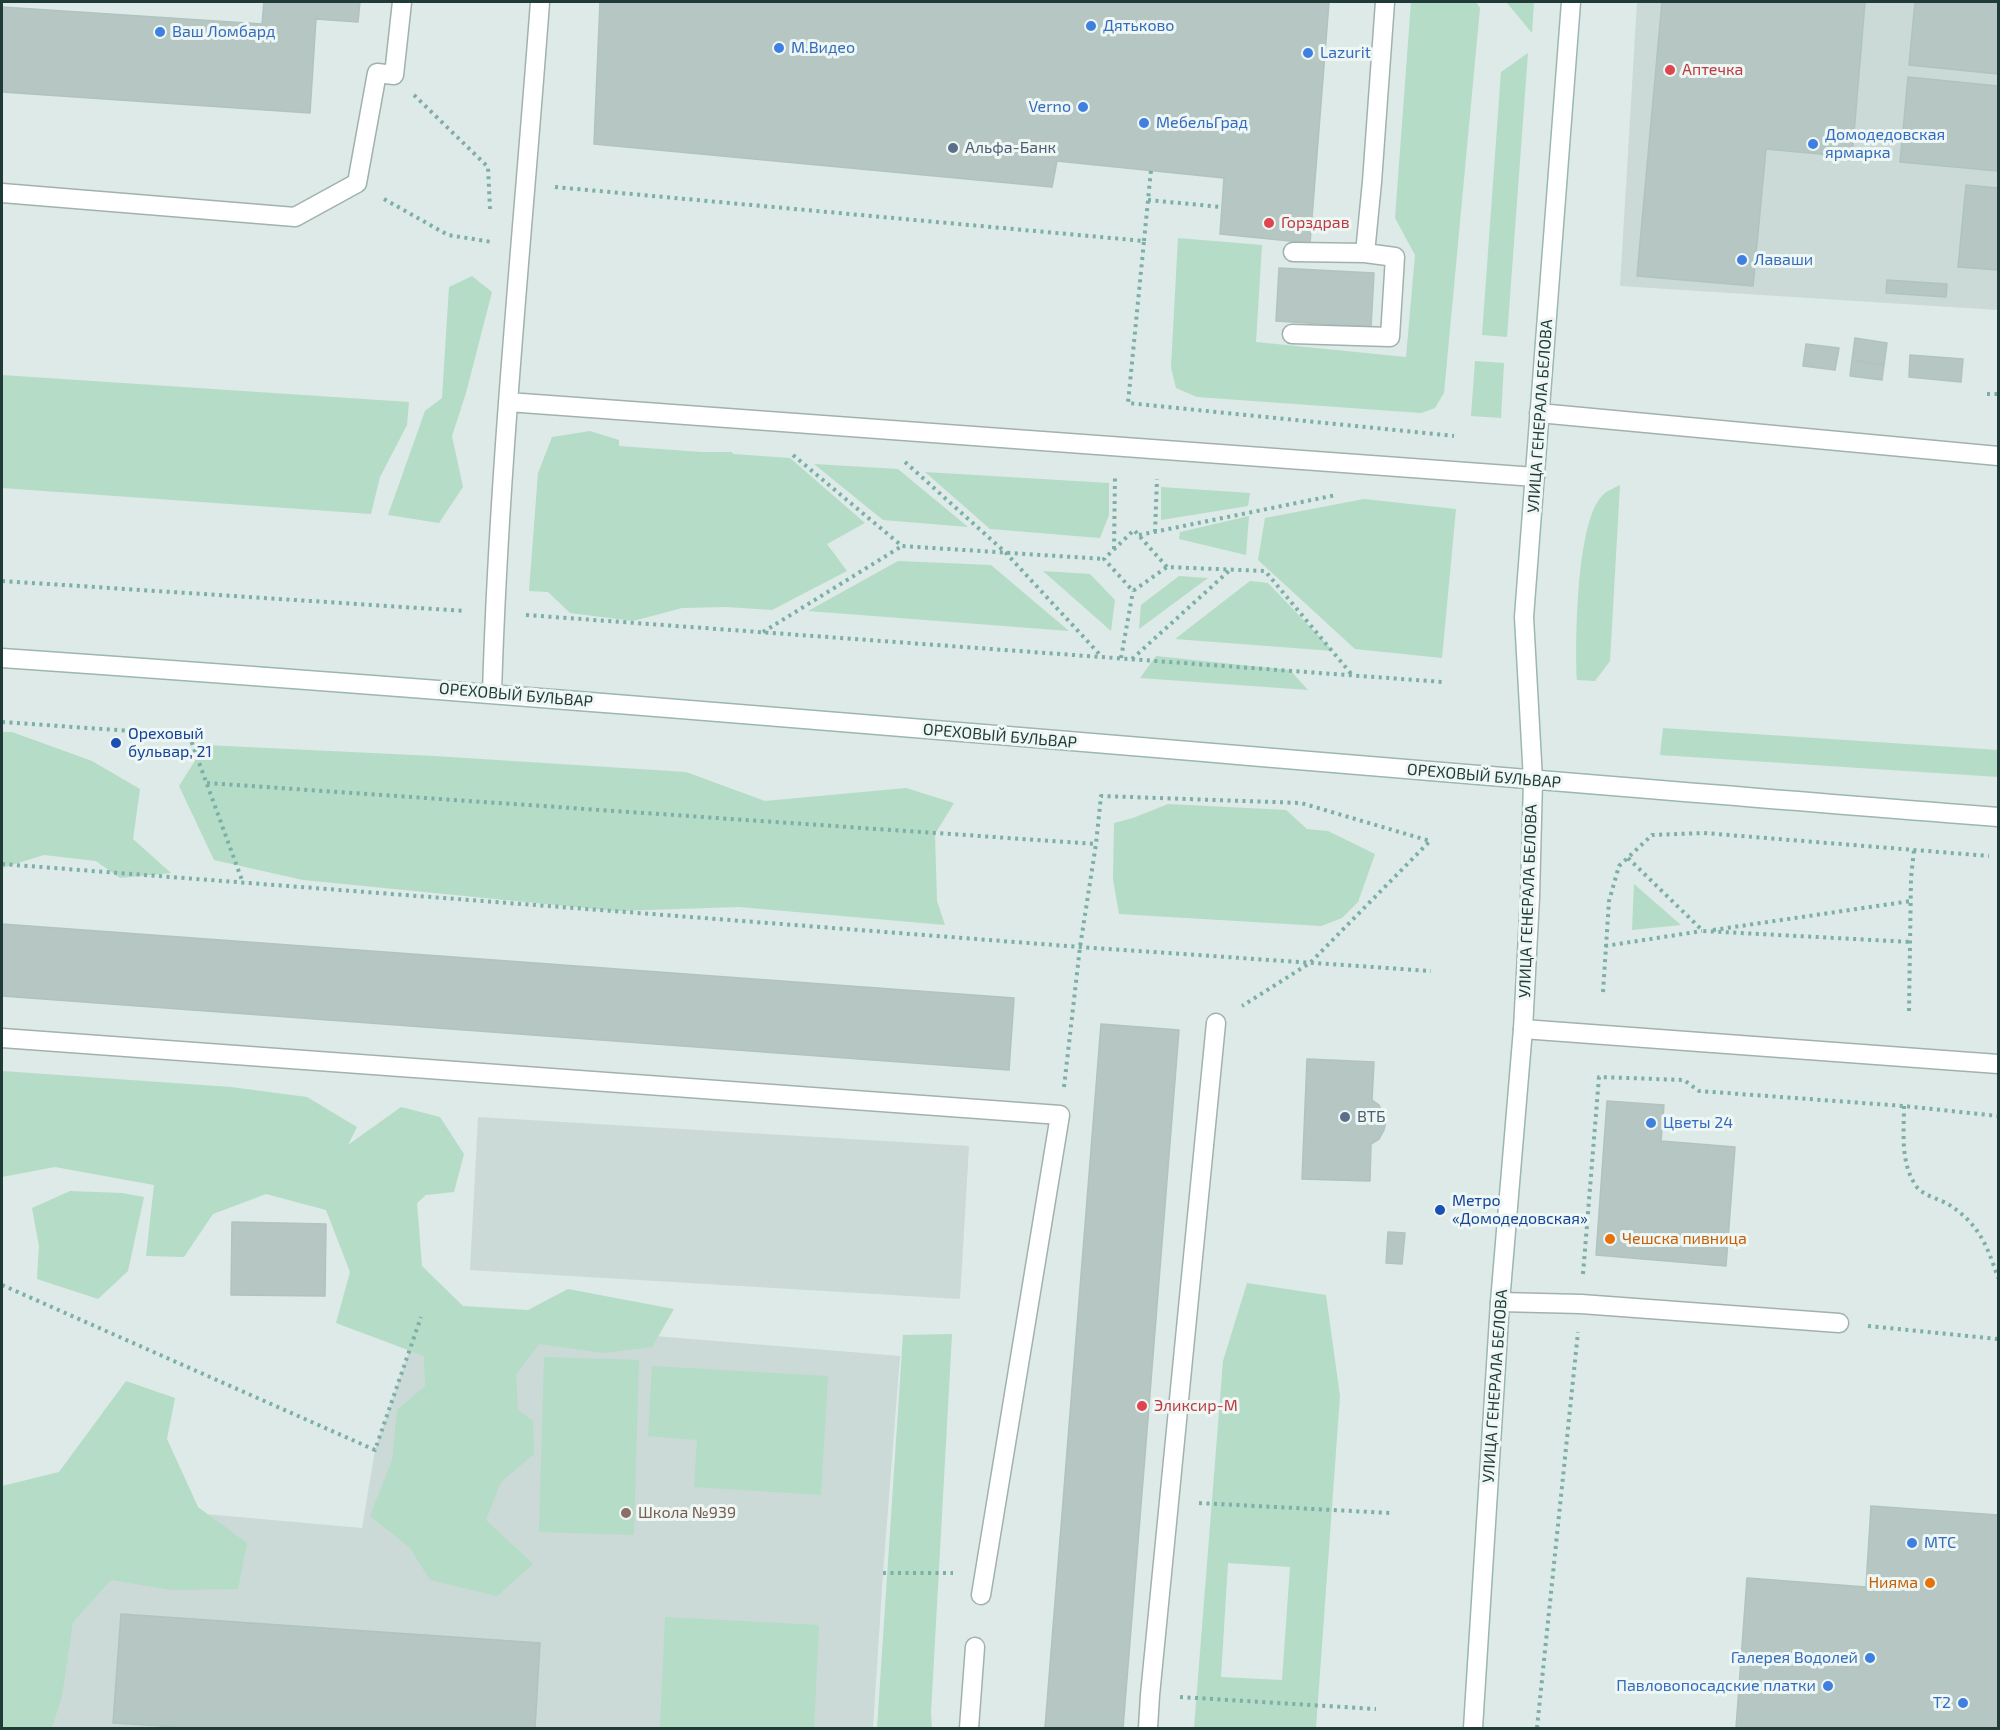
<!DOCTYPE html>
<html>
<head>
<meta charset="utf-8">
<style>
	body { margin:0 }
	#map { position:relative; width:2000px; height:1730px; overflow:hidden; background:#ddeae7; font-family:"Exo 2",sans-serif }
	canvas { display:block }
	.frame { position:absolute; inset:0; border:3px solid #1f3a37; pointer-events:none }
</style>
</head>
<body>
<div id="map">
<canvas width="2000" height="1730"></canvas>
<div class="frame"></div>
</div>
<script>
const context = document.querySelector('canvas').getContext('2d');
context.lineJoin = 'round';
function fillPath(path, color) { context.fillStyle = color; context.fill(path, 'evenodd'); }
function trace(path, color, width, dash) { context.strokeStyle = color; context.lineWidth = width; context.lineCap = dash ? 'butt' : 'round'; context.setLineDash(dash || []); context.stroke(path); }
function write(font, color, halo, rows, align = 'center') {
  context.font = font + ' "Exo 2",sans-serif'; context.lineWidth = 6; context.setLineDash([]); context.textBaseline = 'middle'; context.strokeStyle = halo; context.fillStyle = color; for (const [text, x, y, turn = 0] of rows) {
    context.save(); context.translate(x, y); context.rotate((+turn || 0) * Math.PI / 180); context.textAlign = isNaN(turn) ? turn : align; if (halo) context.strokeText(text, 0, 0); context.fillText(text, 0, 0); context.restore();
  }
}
fillPath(new Path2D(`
	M1637,2H1998V310L1620,286Z
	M478,1117L969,1146L960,1299L470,1270Z
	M421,1317L900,1356L883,1573L873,1728H6L25,1498L362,1528L375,1450Z`), '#cbdad6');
fillPath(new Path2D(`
	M1411,2H1476L1480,8L1444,393L1435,408L1421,413L1197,397L1176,388L1171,367L1178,238L1262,245L1256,342L1406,357L1415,255L1395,218Z
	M1507,2H1534L1532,33L1507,3Z
	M1528,53L1507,337L1482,335L1501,72Z
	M472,276L492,292L466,393L452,436L463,487L439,523L388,515L425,411L442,398L449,287Z
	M1475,361L1504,363L1501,418L1471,416Z
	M2,375L409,402L407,425L380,477L371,514L2,488Z
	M590,431L619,440V446L701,452H732L733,454L790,458L865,523L827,544L847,571L772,610L726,607L682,608L633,621L570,613L548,592L529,591L538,473L552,437Z
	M814,464L898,469L968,527L883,520Z
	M925,472L1109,483V515L1100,538L990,529Z
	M1620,485L1610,661L1595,681L1577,680C1575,643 1576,517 1604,494C1608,490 1615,488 1620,485Z
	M1161,487L1250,493L1248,506L1161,520Z
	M1364,499L1456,509L1442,658L1355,649L1258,560L1265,518Z
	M1249,516L1246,555L1179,539L1180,532Z
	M898,561L991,565L1069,631L808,611Z
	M1043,571L1090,574L1115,600L1111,631Z
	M1179,576L1208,578L1139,629L1141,605Z
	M1250,581L1268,583L1333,651L1175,639Z
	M1156,656L1290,670L1308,690L1140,678Z
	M1663,728L1998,750V777L1660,755Z
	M12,732L92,761L140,789L133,839L171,873L120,878L96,861L44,855L2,868V732Z
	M205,745L434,756L686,772L765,801L906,788L954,803L935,834L937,901L945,925L739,907L617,911L303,880L214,860L179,786Z
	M1168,804L1286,810L1307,829L1328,831L1375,854L1358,902L1342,918L1321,926L1119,914L1113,879L1114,823L1133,818Z
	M1634,884L1681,925L1632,930Z
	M2,1071L231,1087L307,1097L357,1127L348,1145L401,1107L440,1117L464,1154L454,1192L426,1195L417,1203L422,1266L463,1306L528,1310L568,1289L674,1309L652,1347L604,1353L539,1344L516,1375L518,1410L533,1421L534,1454L501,1482L486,1520L533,1564L497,1596L430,1580L409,1547L370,1516L392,1460L397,1410L425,1386L424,1356L336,1323L350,1272L326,1210L266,1194L213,1214L184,1257L146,1256L154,1185L55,1167L2,1177Z
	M70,1191L122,1193L144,1197L128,1271L98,1299L37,1279L39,1246L32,1208Z
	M1247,1283L1326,1295L1340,1396L1316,1728H1194L1223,1361ZM1228,1563L1290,1567L1282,1680L1221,1677Z
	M952,1334L931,1712L932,1728H877L903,1335Z
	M544,1357L639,1360L634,1535L539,1532Z
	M652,1366L828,1376L821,1495L694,1487L697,1440L648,1436Z
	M126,1381L175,1398L167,1439L198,1507L247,1543L238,1589L171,1590L111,1580L73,1622L62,1696L52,1728H2V1486L59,1472Z
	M665,1617L819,1625L814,1728H660Z`), '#b5dcc7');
const building = new Path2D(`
	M264,2H360L358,22L316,19L310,113L2,92V7L262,24Z
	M600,2H1329L1310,243L1220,234L1224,178L1057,161L1052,187L594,144Z
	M1662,2H1865L1852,157L1766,149L1753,286L1637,276Z
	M1915,2H1998V74L1909,65Z
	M1908,77L1998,86V171L1900,162Z
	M1966,185L1998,188V270L1958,267Z
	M1279,268L1374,273L1371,327L1276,321Z
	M1887,280L1947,284L1946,297L1886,293Z
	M1855,338L1887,343L1884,365L1852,360Z
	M1806,344L1839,348L1835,370L1803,366Z
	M1910,355L1963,359L1961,382L1909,377Z
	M1852,360L1884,365L1882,380L1850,376Z
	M2,924L1014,998L1009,1070L2,996Z
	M1101,1024L1179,1030L1149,1406L1123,1728H1045Z
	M1307,1059L1374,1062L1372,1100L1379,1105L1386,1121L1384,1130L1379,1139L1371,1144L1370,1181L1302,1179Z
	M1607,1101L1664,1105L1661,1141L1735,1147L1726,1266L1596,1255Z
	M232,1222L326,1224L325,1296L231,1295Z
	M1388,1232L1405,1233L1402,1264L1386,1263Z
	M1871,1506L1998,1515V1728H1736L1747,1578L1866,1587Z
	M121,1614L540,1643L535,1728H193L113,1723Z`);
fillPath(building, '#b6c7c3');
trace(building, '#b0c3bf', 1.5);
const lane = new Path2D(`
	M2,193L295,217L357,183L377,73L394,75L402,2
	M1365,253L1372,182L1385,2
	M1292,334L1390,337L1395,257L1365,253L1293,252
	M508,402L1535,477
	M1539,413L1998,456
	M492,693C499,462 523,232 540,2
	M1523,1029L1998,1064
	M2,1038L1060,1115L981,1595
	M1500,1302L1581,1304L1839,1323
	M969,1728L975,1647
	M1148,1728L1150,1695L1216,1023`);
const secondary = new Path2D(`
	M2,658C668,704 1333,765 1998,817
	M1473,1728L1500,1302L1523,1029L1530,897L1533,780L1524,617L1571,2`);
trace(lane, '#a0b2af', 21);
trace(secondary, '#9cb6b1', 21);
trace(new Path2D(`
	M414,95L488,167L490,209
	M555,187L1144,241L1128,403L1454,436
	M384,199L448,235L492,242
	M1148,200L1221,207
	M1144,241L1151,170
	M1987,394H1998
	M793,455L902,546L1104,559
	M905,462L1006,553L1102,657
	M1155,532L1157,479
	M1139,535L1336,495
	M1114,549L1115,475
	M1167,567L1134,530L1104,559L1133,591L1167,567L1265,571L1353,676
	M2,581L465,611
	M526,615L1443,682
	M763,632L902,546
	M1121,658L1133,591
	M1132,659L1230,570
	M2,722L189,735L243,883
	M207,783L1096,844
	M1628,858L1703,931L1911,942
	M2,864L1080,947L1431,971
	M1713,930L1911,901
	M1605,946L1702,931
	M1603,992L1609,901L1619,866L1652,835L1704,833L1989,856
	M1909,1011L1911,878L1914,850
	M1064,1087L1080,947L1096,844L1101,796L1301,803L1430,841L1310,963L1242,1006
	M1904,1106C1904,1133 1900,1162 1916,1186C1922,1195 1939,1199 1948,1204C1979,1224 1987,1245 1998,1278
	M1583,1274L1599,1077L1684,1080L1699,1091L1904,1106L1998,1116
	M2,1285L375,1450L421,1317
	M1868,1326L1998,1339
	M1199,1503L1390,1513
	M883,1573H953
	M1180,1697L1376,1709
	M1537,1728L1578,1332`), '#7cafa8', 4, [3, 4.5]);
trace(lane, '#fff', 18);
trace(secondary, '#fff', 18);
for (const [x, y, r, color] of [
	[1091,26,6,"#3f7fe0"],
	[160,32,6,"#3f7fe0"],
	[779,48,6,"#3f7fe0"],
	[1308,53,6,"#3f7fe0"],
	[1670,70,6,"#e0444e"],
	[1083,107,6,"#3f7fe0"],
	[1144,123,6,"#3f7fe0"],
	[1813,144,6,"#3f7fe0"],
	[953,148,6,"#5c6f8a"],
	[1269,223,6,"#e0444e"],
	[1742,260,6,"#3f7fe0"],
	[116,743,6,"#1a4fb4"],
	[1345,1117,6,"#5c6f8a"],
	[1651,1123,6,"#3f7fe0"],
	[1440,1210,6,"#1a4fb4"],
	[1610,1239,6,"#e8710a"],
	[1142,1406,6,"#e0444e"],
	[626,1513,6,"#8d6e63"],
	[1912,1543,6,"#3f7fe0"],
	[1930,1583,6,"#e8710a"],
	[1870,1658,6,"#3f7fe0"],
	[1828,1686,6,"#3f7fe0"],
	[1963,1703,6,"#3f7fe0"]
]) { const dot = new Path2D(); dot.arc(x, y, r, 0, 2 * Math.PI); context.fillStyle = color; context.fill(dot); trace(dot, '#eef7f4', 2); }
write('16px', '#366cbe', '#eef7f4', [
	["Дятьково",1103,26],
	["Ваш Ломбард",172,32],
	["М.Видео",791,48],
	["Lazurit",1320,53],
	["Verno",1071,107,"right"],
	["МебельГрад",1156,123],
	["Домодедовская",1825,135],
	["ярмарка",1825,153],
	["Лаваши",1754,260],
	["Цветы 24",1663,1123],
	["МТС",1924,1543],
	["Галерея Водолей",1858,1658,"right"],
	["Павловопосадские платки",1816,1686,"right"],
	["T2",1951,1703,"right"]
], 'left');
write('16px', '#be3a42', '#eef7f4', [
	["Аптечка",1682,70],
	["Горздрав",1281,223],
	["Эликсир-М",1154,1406]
], 'left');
write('16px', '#4e5e75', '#eef7f4', [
	["Альфа-Банк",965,148],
	["ВТБ",1357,1117]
], 'left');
write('16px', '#1f3a37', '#eef7f4', [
	["УЛИЦА ГЕНЕРАЛА БЕЛОВА",1540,416,-86],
	["ОРЕХОВЫЙ БУЛЬВАР",516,695,5],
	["ОРЕХОВЫЙ БУЛЬВАР",1000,736,5],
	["ОРЕХОВЫЙ БУЛЬВАР",1484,776,5],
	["УЛИЦА ГЕНЕРАЛА БЕЛОВА",1528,901,-88],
	["УЛИЦА ГЕНЕРАЛА БЕЛОВА",1495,1386,-86]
]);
write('16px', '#164399', '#eef7f4', [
	["Ореховый",128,734],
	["бульвар, 21",128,752],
	["Метро",1452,1201],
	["«Домодедовская»",1452,1219]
], 'left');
write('16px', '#c56008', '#eef7f4', [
	["Чешска пивница",1622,1239],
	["Нияма",1918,1583,"right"]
], 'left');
write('16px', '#785e54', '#eef7f4', [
	["Школа №939",638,1513]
], 'left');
</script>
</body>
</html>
